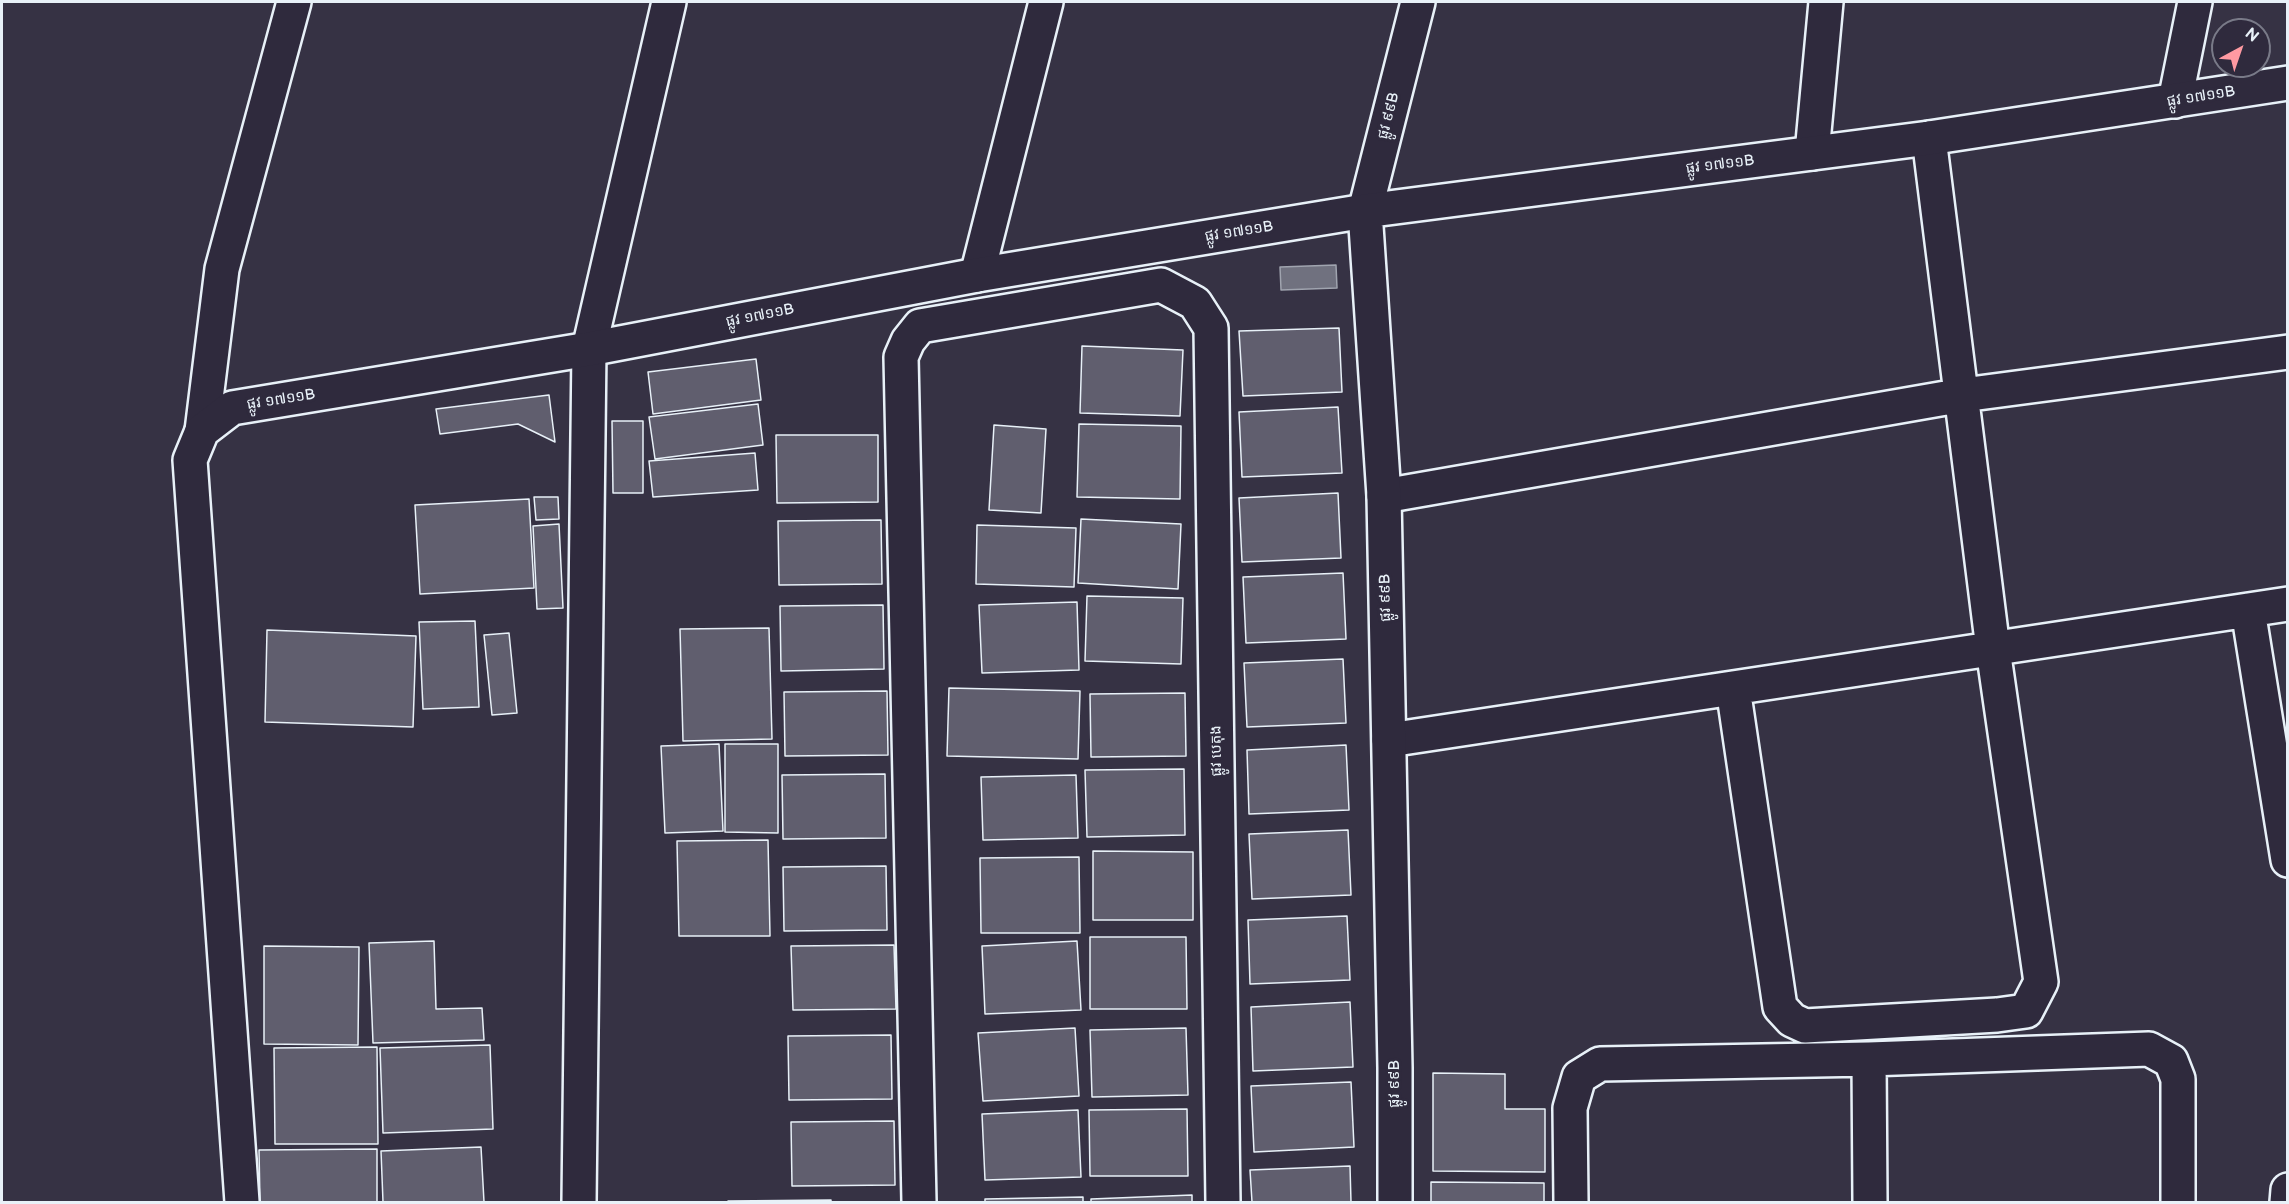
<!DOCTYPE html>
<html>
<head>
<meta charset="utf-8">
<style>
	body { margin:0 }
	#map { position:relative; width:2289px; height:1204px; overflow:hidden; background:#363244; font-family:"Balsamiq Sans",sans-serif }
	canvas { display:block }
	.frame { position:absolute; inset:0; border:3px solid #e8f1f8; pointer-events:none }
	.north { position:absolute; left:2211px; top:18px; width:60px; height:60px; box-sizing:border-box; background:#2f2a3d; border:2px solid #797a88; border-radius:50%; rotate:40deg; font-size:16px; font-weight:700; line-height:24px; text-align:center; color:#e8f1f8 }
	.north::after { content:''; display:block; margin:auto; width:21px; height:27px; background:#ff9aa2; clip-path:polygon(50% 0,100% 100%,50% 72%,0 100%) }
</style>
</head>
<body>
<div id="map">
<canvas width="2289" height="1204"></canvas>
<div class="frame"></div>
<div class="north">N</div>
</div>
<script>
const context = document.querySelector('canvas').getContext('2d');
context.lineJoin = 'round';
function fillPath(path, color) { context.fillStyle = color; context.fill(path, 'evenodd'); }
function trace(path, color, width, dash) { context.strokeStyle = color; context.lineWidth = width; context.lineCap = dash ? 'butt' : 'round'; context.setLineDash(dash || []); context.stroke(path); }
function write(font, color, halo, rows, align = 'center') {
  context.font = font + ' "Balsamiq Sans","Noto Sans Khmer",sans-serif'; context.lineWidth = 6; context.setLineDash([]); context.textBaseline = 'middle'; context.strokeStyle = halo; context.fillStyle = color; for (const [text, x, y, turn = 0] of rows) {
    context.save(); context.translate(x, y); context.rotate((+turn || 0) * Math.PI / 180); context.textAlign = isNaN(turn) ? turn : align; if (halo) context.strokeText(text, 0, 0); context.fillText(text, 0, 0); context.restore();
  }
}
const water = new Path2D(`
	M1336,265L1337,288L1281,290L1280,267Z`);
fillPath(water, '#70717f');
trace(water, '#a0a4af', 1.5);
const building = new Path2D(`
	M1339,328L1342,392L1243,396L1239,331Z
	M1082,346L1183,350L1180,416L1080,413Z
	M756,359L761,400L653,414L648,372Z
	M549,395L555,442L518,424L440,434L436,409Z
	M758,404L763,445L655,459L649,417Z
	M1338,407L1342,473L1242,477L1239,412Z
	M612,421H643V493H613Z
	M1079,424L1181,426L1180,499L1077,497Z
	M994,425L1046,429L1041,513L989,510Z
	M776,435H878V502L777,503Z
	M755,453L758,490L653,497L649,461Z
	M1338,493L1341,558L1242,562L1239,498Z
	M534,497H558L559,519L536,520Z
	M529,499L534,588L420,594L415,505Z
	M1081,519L1181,524L1178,589L1078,583Z
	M881,520L882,584L779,585L778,521Z
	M559,524L563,608L537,609L533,526Z
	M977,525L1076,528L1074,587L976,584Z
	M1343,573L1346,639L1246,643L1243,577Z
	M1087,596L1183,598L1181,664L1085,661Z
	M1077,602L1079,670L982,673L979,605Z
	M883,605L884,669L781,671L780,606Z
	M475,621L479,707L423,709L419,622Z
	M769,628L772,739L683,741L680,629Z
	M267,630L416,636L413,727L265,722Z
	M509,633L517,713L492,715L484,635Z
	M1343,659L1346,723L1247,727L1244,663Z
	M949,688L1080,691L1078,759L947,756Z
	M887,691L888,755L785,756L784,692Z
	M1185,693L1186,756L1091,757L1090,694Z
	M719,744L723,831L665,833L661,746Z
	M725,744H778V833L725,832Z
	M1346,745L1349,810L1249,814L1247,750Z
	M1184,769L1185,835L1087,837L1085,770Z
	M885,774L886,838L783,839L782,775Z
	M1076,775L1078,838L983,840L981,777Z
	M1348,830L1351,895L1252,899L1249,834Z
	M768,840L770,936H679L677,841Z
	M1093,851L1193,852V920H1093Z
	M1079,857L1080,933H981L980,858Z
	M886,866L887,930L784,931L783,867Z
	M1347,916L1350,980L1250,984L1248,920Z
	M1090,937H1186L1187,1009H1090Z
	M434,941L436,1009L482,1008L484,1040L373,1043L369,943Z
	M1077,941L1081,1010L985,1014L982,946Z
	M894,945L896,1009L793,1010L791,946Z
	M264,946L359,947L358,1045L264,1044Z
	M1350,1002L1353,1067L1253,1071L1251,1007Z
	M1075,1028L1079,1096L983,1101L978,1033Z
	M1186,1028L1188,1095L1092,1097L1090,1030Z
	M891,1035L892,1099L789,1100L788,1036Z
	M490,1045L493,1129L383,1133L380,1048Z
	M377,1047L378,1144H275L274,1048Z
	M1433,1073L1505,1074V1109H1545V1172L1433,1171Z
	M1351,1082L1354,1147L1254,1152L1251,1086Z
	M1187,1109L1188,1176H1090L1089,1110Z
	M1078,1110L1081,1177L985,1180L982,1114Z
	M894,1121L895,1185L792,1186L791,1122Z
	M481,1147L484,1202H383L381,1151Z
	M377,1149V1202H260L259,1150Z
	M1350,1166L1351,1202H1252L1250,1170Z
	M1431,1182L1544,1183V1202H1431Z
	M1192,1195V1202H1091V1199Z
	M1083,1197V1202H985V1199Z
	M831,1200V1202H728V1201Z`);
fillPath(building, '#605e6e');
trace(building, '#e8f1f8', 1.5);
const street = new Path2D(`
	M2175,101L2195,2
	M1812,153L1826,2
	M1365,211L1418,2
	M977,275L1046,2
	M202,431L222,269L294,2
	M1384,496L1963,395L2288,352
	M2248,610L2288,860
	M1733,688L1780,1007L1792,1020L1805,1026L1997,1015L2026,1011L2041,982L1993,649L1929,138
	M1389,740L2288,604
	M1869,1059L1870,1202
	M579,1202L589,349L669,2
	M919,1202L901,357L908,341L920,326L1161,285L1195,303L1211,328L1223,1202
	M1571,1202L1570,1108L1579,1077L1600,1064L1869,1059L2149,1049L2171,1061L2178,1079V1202
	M2287,1202L2288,1190`);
const secondary = new Path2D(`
	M1365,211L1384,496L1395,1068V1202
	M242,1202L190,460L202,431L232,408L589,349L977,275L1365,211L1929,138L2288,83`);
trace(street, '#e8f1f8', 38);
trace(secondary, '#e8f1f8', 38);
trace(street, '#2f2a3d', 33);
trace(secondary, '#2f2a3d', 33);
write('15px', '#e8f1f8', '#2f2a3d', [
	["ផ្លូវ ១៧១១B",2201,97,-9],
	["ផ្លូវ ៩៩B",1389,116,-76],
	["ផ្លូវ ១៧១១B",1720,165,-7],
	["ផ្លូវ ១៧១១B",1239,232,-9],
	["ផ្លូវ ១៧១១B",760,316,-11],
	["ផ្លូវ ១៧១១B",281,400,-9],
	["ផ្លូវ ៩៩B",1386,598,-91],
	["ផ្លូវ បេតុង",1217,751,-91],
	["ផ្លូវ ៩៩B",1395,1084,-90]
]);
</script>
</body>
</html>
